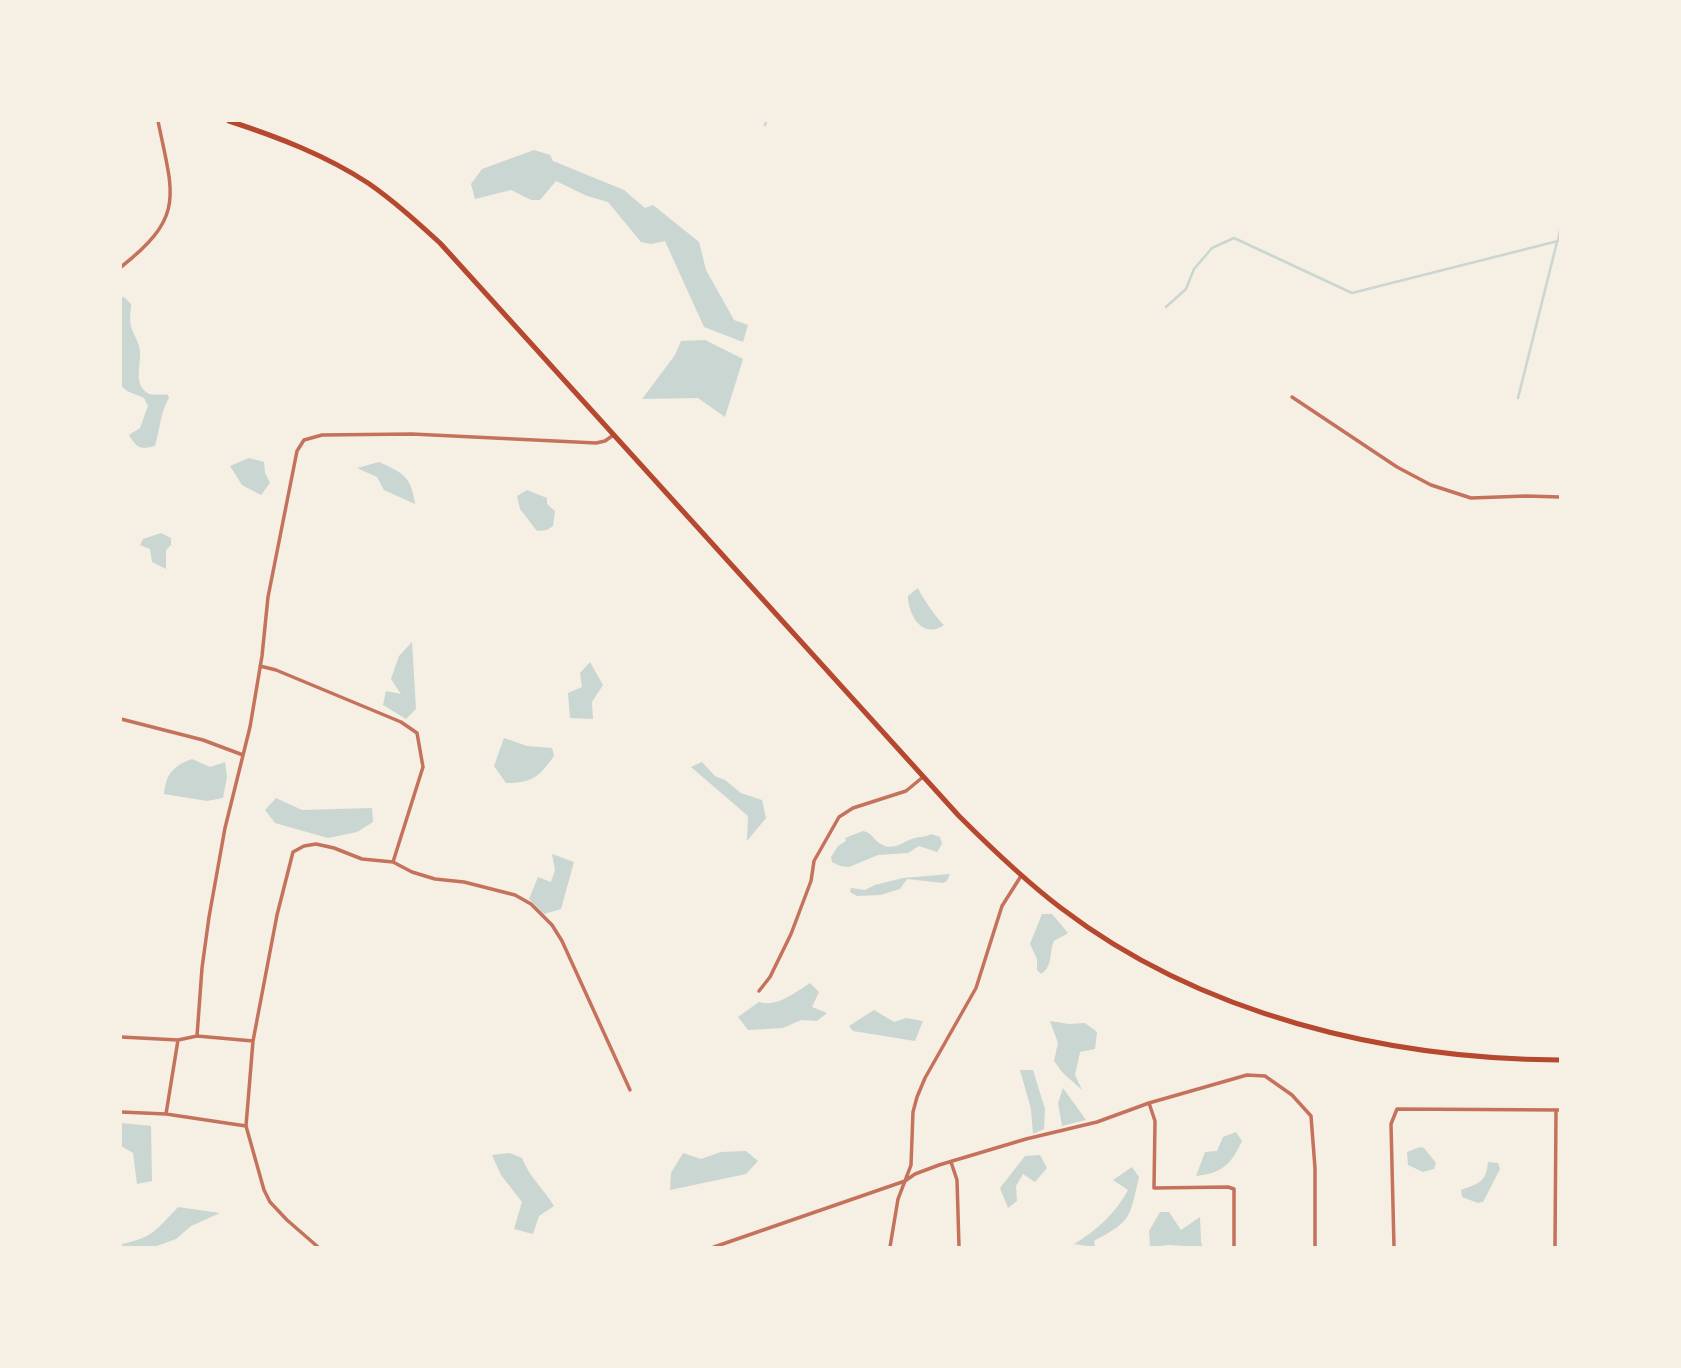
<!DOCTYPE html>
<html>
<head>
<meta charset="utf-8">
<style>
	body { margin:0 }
	#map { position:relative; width:1681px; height:1368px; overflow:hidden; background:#f6efe4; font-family:"Golos Text",sans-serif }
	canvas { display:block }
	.frame { position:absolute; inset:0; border:122px solid #f6efe4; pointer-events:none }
</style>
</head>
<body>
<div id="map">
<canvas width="1681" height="1368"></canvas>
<div class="frame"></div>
</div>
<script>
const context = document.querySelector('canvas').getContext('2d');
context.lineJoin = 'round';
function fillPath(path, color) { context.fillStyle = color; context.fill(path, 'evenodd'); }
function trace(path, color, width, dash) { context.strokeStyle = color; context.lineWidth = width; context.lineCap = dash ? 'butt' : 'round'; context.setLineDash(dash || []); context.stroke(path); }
fillPath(new Path2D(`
	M534,150L550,155L553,161L624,190L645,208L653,205L699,242L706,270L734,320L748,325L743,342L704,327L665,241L651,244L641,242L608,202L587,196L556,181L540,200H531L511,190L475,199L471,184L482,169Z
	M124,297L131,304C131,312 129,318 131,326C133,335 139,341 140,351C141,363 135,379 143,389C150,398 159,393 168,395L169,398C160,413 160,429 155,446C140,450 137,448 129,435L140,428L148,406L144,398L127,391L121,386V298Z
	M705,340L743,359L725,417L698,398L642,399L675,355L681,341Z
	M249,458L264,462L265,473L270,483L261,495L242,485L230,466Z
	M379,462C403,473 411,476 415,504L384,490L377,477L357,468Z
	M527,490L547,498V504L555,511L553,526L547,530L537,531L520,509L517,496Z
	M161,533L171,538V545L166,550V569L152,562L150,549L140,545L143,539Z
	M918,588C922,597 937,619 944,625C923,640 908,615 908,596Z
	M412,642L416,709L406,719L383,705L386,691L401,694L391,679L399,656Z
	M590,662L603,685L592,702L593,719L570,718L568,693L582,687L580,673Z
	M504,738L527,746L552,748L554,756C539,777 532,783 506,783L494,766Z
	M192,759L210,767L225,762L227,777L223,798L207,801L164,794C166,774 173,766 192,759Z
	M702,762L715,776L725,780L741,793L762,800L766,818L747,841L748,816L691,767Z
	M276,798L302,810L372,808L373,822L357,832L328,838L275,823L265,810Z
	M863,831C873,833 873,840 881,844C894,852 903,841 915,838C921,836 925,838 931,834L940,837L942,844L937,852L919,846L908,853L878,855L849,867L840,866L832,862L831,857L838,846L846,841L845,838Z
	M552,854L574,862L561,909L544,914L529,899L538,877L551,882L555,870Z
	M950,874L947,881L943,883L907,879L900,889L880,895L857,896L850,892L851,888L865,890L875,885L903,878Z
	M1042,914H1052L1068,933L1054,941C1049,952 1053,967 1041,974L1037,970V959L1030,944Z
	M810,983L819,992L812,1007L827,1013L817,1021L801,1020L783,1028L748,1030L738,1017L759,1002C776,1008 796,992 810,983Z
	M874,1010L894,1022L906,1018L923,1021L915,1041L853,1031L849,1026Z
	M1050,1021L1069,1024L1085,1023L1097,1032L1095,1049L1080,1052L1075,1075L1082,1090L1063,1073L1054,1061L1058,1043Z
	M1020,1070H1033L1045,1109L1044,1129L1033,1134L1031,1109Z
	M1063,1088L1086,1120L1062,1126L1058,1103Z
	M121,1123L151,1126L152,1181L137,1184L133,1153L121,1146Z
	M1236,1132L1242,1141C1231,1164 1223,1173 1196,1176L1205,1152L1217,1151L1223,1137Z
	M1420,1147L1424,1148L1436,1163L1434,1169L1423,1172L1408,1165L1407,1152Z
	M746,1151L758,1161L746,1174L670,1190L671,1173L683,1153L701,1159L721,1152Z
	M510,1153L522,1158C530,1178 543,1188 554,1206L539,1216L533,1234L514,1229L522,1202L501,1175L492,1155Z
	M1040,1155L1047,1168L1035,1182L1023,1174L1016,1186L1017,1201L1008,1208L1000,1188L1025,1156Z
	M1488,1162L1498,1163L1500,1169L1483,1202L1478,1203L1462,1197L1461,1190C1479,1183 1486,1183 1488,1162Z
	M1132,1167L1139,1177C1129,1218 1133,1220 1094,1241L1095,1247L1074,1244C1096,1231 1115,1214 1128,1190L1113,1180Z
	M178,1207L220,1213L191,1226L176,1239L154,1247H121V1242L122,1244C154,1237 156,1230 178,1207Z
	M1160,1212H1169L1181,1230L1200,1217L1201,1242L1203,1247L1168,1245L1150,1247L1149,1231Z`), '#c9d6d2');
trace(new Path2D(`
	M765,125L766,121
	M1166,307L1186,289L1194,269L1212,248L1234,238L1352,293L1558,241L1560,230
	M1518,398L1557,242`), '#c9d6d2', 2.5);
trace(new Path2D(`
	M121,267C186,216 173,195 158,121
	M1292,397L1397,467L1431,485L1471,498L1526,496L1560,497
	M260,666L276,670L401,722L417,733L423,767L393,862
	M121,719L203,740L243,755
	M759,991L770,977L791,934L811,881L814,861L839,817L853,808L906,791L923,777
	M121,1037L178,1040L197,1036
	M253,1041L277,915L293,852L304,846L316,844L334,848L362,859L393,862L412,872L435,879L464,882L515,895L531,904L552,925L562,941L630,1090
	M1149,1103L1155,1121L1154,1188L1228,1187L1234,1189V1247
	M121,1112L166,1114L246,1126
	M166,1114L178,1040
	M951,1162L957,1180L959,1247
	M318,1247L287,1220L270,1202L264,1190L246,1126L253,1041L197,1036L202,968L209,917L225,828L250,727L262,656L268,597L297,451L304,440L322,435L412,434L596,443L605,441L612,436
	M714,1247L905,1181L915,1174L939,1165L1026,1139L1097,1122L1149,1103L1247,1075L1265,1076L1292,1095L1311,1116L1315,1168V1247
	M890,1247L898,1199L911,1165L913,1112L917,1097L925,1078L976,988L1002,906L1021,876
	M1394,1247L1391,1124L1397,1109L1560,1110
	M1555,1247L1556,1110`), '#c5725c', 3.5);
trace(new Path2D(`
	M229,121C278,137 325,155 368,183C394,201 417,222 440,243L959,816C991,848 1024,880 1061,908C1201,1015 1386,1059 1560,1060`), '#b5482f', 5);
</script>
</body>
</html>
